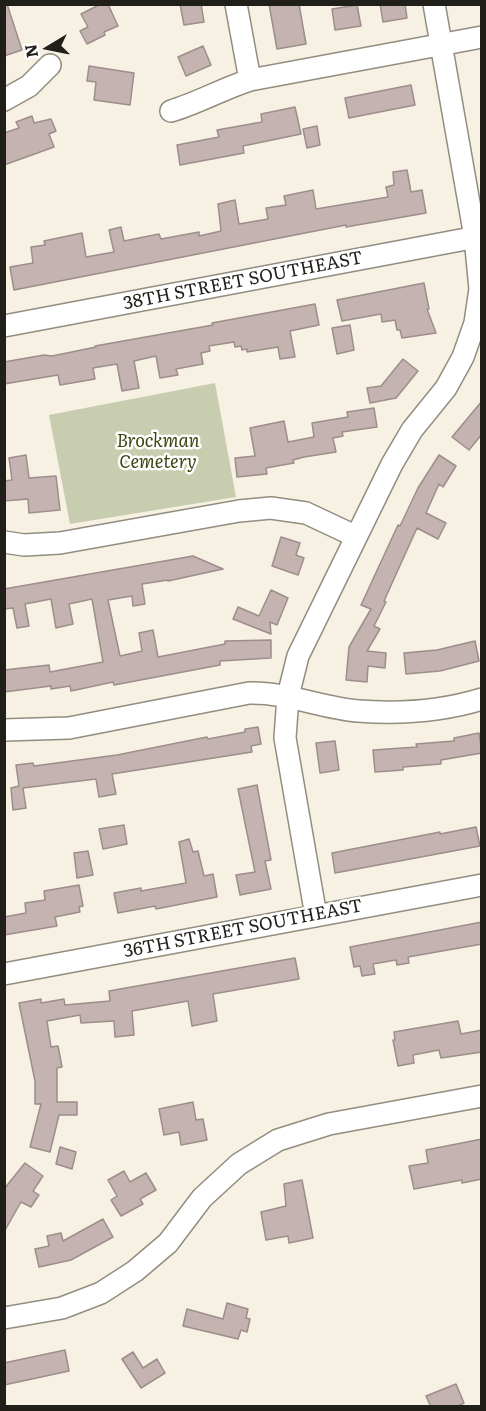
<!DOCTYPE html>
<html>
<head>
<meta charset="utf-8">
<style>
	body { margin:0 }
	#map { position:relative; width:486px; height:1411px; overflow:hidden; background:#f7f1e3; font-family:Literata,serif }
	canvas { display:block }
	.frame { position:absolute; inset:0; border:6px solid #211f1a; pointer-events:none }
	.north { position:absolute; left:18px; top:18px; width:60px; height:60px; -webkit-text-stroke:4px #fff; paint-order:stroke; rotate:260deg; font-size:16px; font-weight:700; line-height:24px; text-align:center; color:#211f1a }
	.north::after { content:''; display:block; margin:auto; width:21px; height:27px; background:#211f1a; clip-path:polygon(50% 0,100% 100%,50% 72%,0 100%) }
</style>
</head>
<body>
<div id="map">
<canvas width="486" height="1411"></canvas>
<div class="frame"></div>
<div class="north">N</div>
</div>
<script>
const context = document.querySelector('canvas').getContext('2d');
context.lineJoin = 'round';
function fillPath(path, color) { context.fillStyle = color; context.fill(path, 'evenodd'); }
function trace(path, color, width, dash) { context.strokeStyle = color; context.lineWidth = width; context.lineCap = dash ? 'butt' : 'round'; context.setLineDash(dash || []); context.stroke(path); }
function write(font, color, halo, rows, align = 'center') {
  context.font = font + ' Literata,serif'; context.lineWidth = 5; context.setLineDash([]); context.textBaseline = 'middle'; context.strokeStyle = halo; context.fillStyle = color; for (const [text, x, y, turn = 0] of rows) {
    context.save(); context.translate(x, y); context.rotate((+turn || 0) * Math.PI / 180); context.textAlign = isNaN(turn) ? turn : align; if (halo) context.strokeText(text, 0, 0); context.fillText(text, 0, 0); context.restore();
  }
}
fillPath(new Path2D(`
	M215,383L236,497L70,524L49,415Z`), '#c9cdaf');
const building = new Path2D(`
	M4,4H7L22,50L4,56Z
	M101,4H108L118,26L104,32L105,35L87,44L80,31L88,27L81,14Z
	M180,4H201L204,22L184,25Z
	M269,4H299L306,44L277,49Z
	M380,4H405L407,18L383,22Z
	M357,5L361,26L335,30L332,9Z
	M203,46L211,65L186,76L178,57Z
	M89,66L134,73L130,105L94,100L96,82L87,81Z
	M411,85L415,105L349,118L345,98Z
	M295,107L301,134L243,146L244,153L180,165L177,145L219,137L217,130L262,122L261,114Z
	M32,116L34,123L51,119L56,131L49,134L54,147L4,165V133L19,128L16,122Z
	M317,126L320,145L307,148L303,129Z
	M407,170L411,192L422,190L426,213L346,227V225L14,290L10,267L33,263L31,247L45,245L44,241L82,233L86,257L114,252L109,230L121,227L124,241L159,234L161,239L199,232V236L221,231L218,204L235,200L239,224L268,219L266,208L286,205L284,196L313,190L316,209L388,197L386,187L394,185L393,172Z
	M424,283L429,309H427L436,333L402,338L400,330H397L395,320L382,322L381,314L342,321L337,300Z
	M315,304L319,325L290,331L295,357L280,359L278,347L247,352V349L242,350L241,346L235,347L234,342L209,346L210,351L201,353L203,364L176,369L178,375L160,378L156,356L134,361L139,388L122,391L117,364L93,368L95,379L60,385L58,375L4,384V362L44,355L52,356L96,347L95,346L213,325L212,323Z
	M350,325L354,350L337,354L332,328Z
	M403,359L418,371L396,398L370,403L367,388L381,386Z
	M482,401V434L469,450L452,437Z
	M374,408L377,427L342,432L343,436L333,438L336,452L304,457L293,460L294,463L266,468L267,474L237,477L235,458L255,456L250,428L284,421L288,442L314,437L312,423L348,417L347,412Z
	M26,455L29,478L56,476L60,510L29,513L28,499L4,501V481L12,480L9,458Z
	M439,455L456,466L443,487L439,484L426,513L446,523L438,539L417,528L384,601L386,602L374,626L380,629L367,651L386,653L385,668L368,666L367,682L346,680L349,647L371,609L361,605L398,525L400,526L418,488Z
	M281,537L300,543L296,555L304,558L298,575L272,566Z
	M193,556L223,569L168,581V580L142,584L145,604L133,606L132,596L108,600L120,656L142,651L139,633L153,630L158,657L225,644V641L271,640V658L220,661V665L114,685L113,682L71,691L70,686L51,689V686L4,692V670L49,665L50,672L103,662L92,599L69,604L73,624L56,628L51,599L25,604L29,626L17,628L13,608L4,609V589Z
	M271,590L288,598L277,625L270,622L271,634L233,619L238,607L259,616Z
	M475,641L479,661L440,671L406,674L404,653L437,650Z
	M258,727L261,744L251,746L252,752L112,774L116,794L99,797L96,779L23,788L26,808L13,810L11,788L19,786L16,765L33,763L34,766L117,755L207,737L208,739L245,732V729Z
	M479,733L482,753L441,760V764L403,767V770L375,772L373,750L417,747L416,744L454,741V738Z
	M335,741L339,770L320,773L316,743Z
	M257,785L271,860L265,861L271,889L240,895L236,875L255,872L238,789Z
	M124,825L127,844L103,849L99,829Z
	M476,827L480,846L335,873L332,853L440,832V834Z
	M189,839L193,852L198,851L204,876L213,874L217,897L156,909L155,906L118,913L114,893L141,888V891L186,883L179,842Z
	M88,851L93,875L77,878L74,853Z
	M79,885L83,906L79,907L80,912L55,917L57,926L4,935V917L26,913L25,903L45,900L44,891Z
	M482,922V944L408,957L409,963L397,965L396,960L373,964L375,974L362,976L360,966L354,967L350,947Z
	M295,958L299,979L213,994L217,1021L192,1026L188,1001L132,1011L134,1035L115,1037L114,1021L81,1023L80,1015L47,1021L51,1047L58,1046L62,1067L57,1068V1102H77V1115H59L50,1152L30,1147L41,1104H35V1081L19,1003L41,999V1003L64,999L65,1005L110,1001L109,991Z
	M458,1021L461,1034L482,1030V1052L441,1058L439,1050L413,1055L414,1063L398,1066L393,1040H395L394,1032Z
	M193,1102L196,1120L203,1119L207,1140L181,1145L179,1132L164,1135L159,1109Z
	M482,1139V1179L462,1183V1180L414,1189L409,1166L428,1163L426,1150Z
	M60,1147L76,1152L72,1169L56,1164Z
	M25,1163L43,1176L33,1191L39,1195L31,1207L21,1202L4,1232V1189Z
	M124,1171L130,1182L146,1173L156,1190L140,1199L143,1204L121,1216L111,1200L117,1196L108,1180Z
	M302,1180L313,1238L289,1243L288,1236L266,1240L261,1212L286,1206L284,1184Z
	M103,1219L113,1237L71,1260L39,1267L35,1249L49,1246L47,1236L61,1233L63,1241Z
	M227,1303L248,1309L246,1318L250,1319L247,1332L241,1330L238,1339L183,1326L187,1309L223,1319Z
	M65,1350L69,1371L4,1385V1363Z
	M133,1352L143,1368L157,1359L165,1373L141,1388L122,1359Z
	M456,1384L464,1403L456,1407H431L426,1396Z`);
fillPath(building, '#c4b3b0');
trace(building, '#9d8d8b', 1.5);
const minor = new Path2D(`
	M236,4L250,80
	M4,100L29,86L50,65
	M171,111C198,103 222,89 250,80L482,37
	M4,326L482,236
	M4,542L24,545L60,543L239,511L271,508L306,513L355,536
	M4,730L69,728L249,693C287,692 321,708 358,711C398,714 443,711 482,699
	M316,916L285,738L288,696L298,656L392,464L412,430L446,388L463,357L475,323L480,289L475,237L434,4
	M4,974L482,885
	M4,1318L62,1308L101,1293L135,1271L168,1243L202,1198L239,1164L278,1140L329,1124L482,1096`);
trace(minor, '#938d80', 24);
trace(minor, '#fff', 21);
write('18px', '#211f1a', '#fff', [
	["38TH STREET SOUTHEAST",243,281,-11],
	["36TH STREET SOUTHEAST",243,929,-11]
]);
write('italic 18px', '#414511', '#fff', [
	["Brockman",158,442],
	["Cemetery",158,463]
]);
</script>
</body>
</html>
